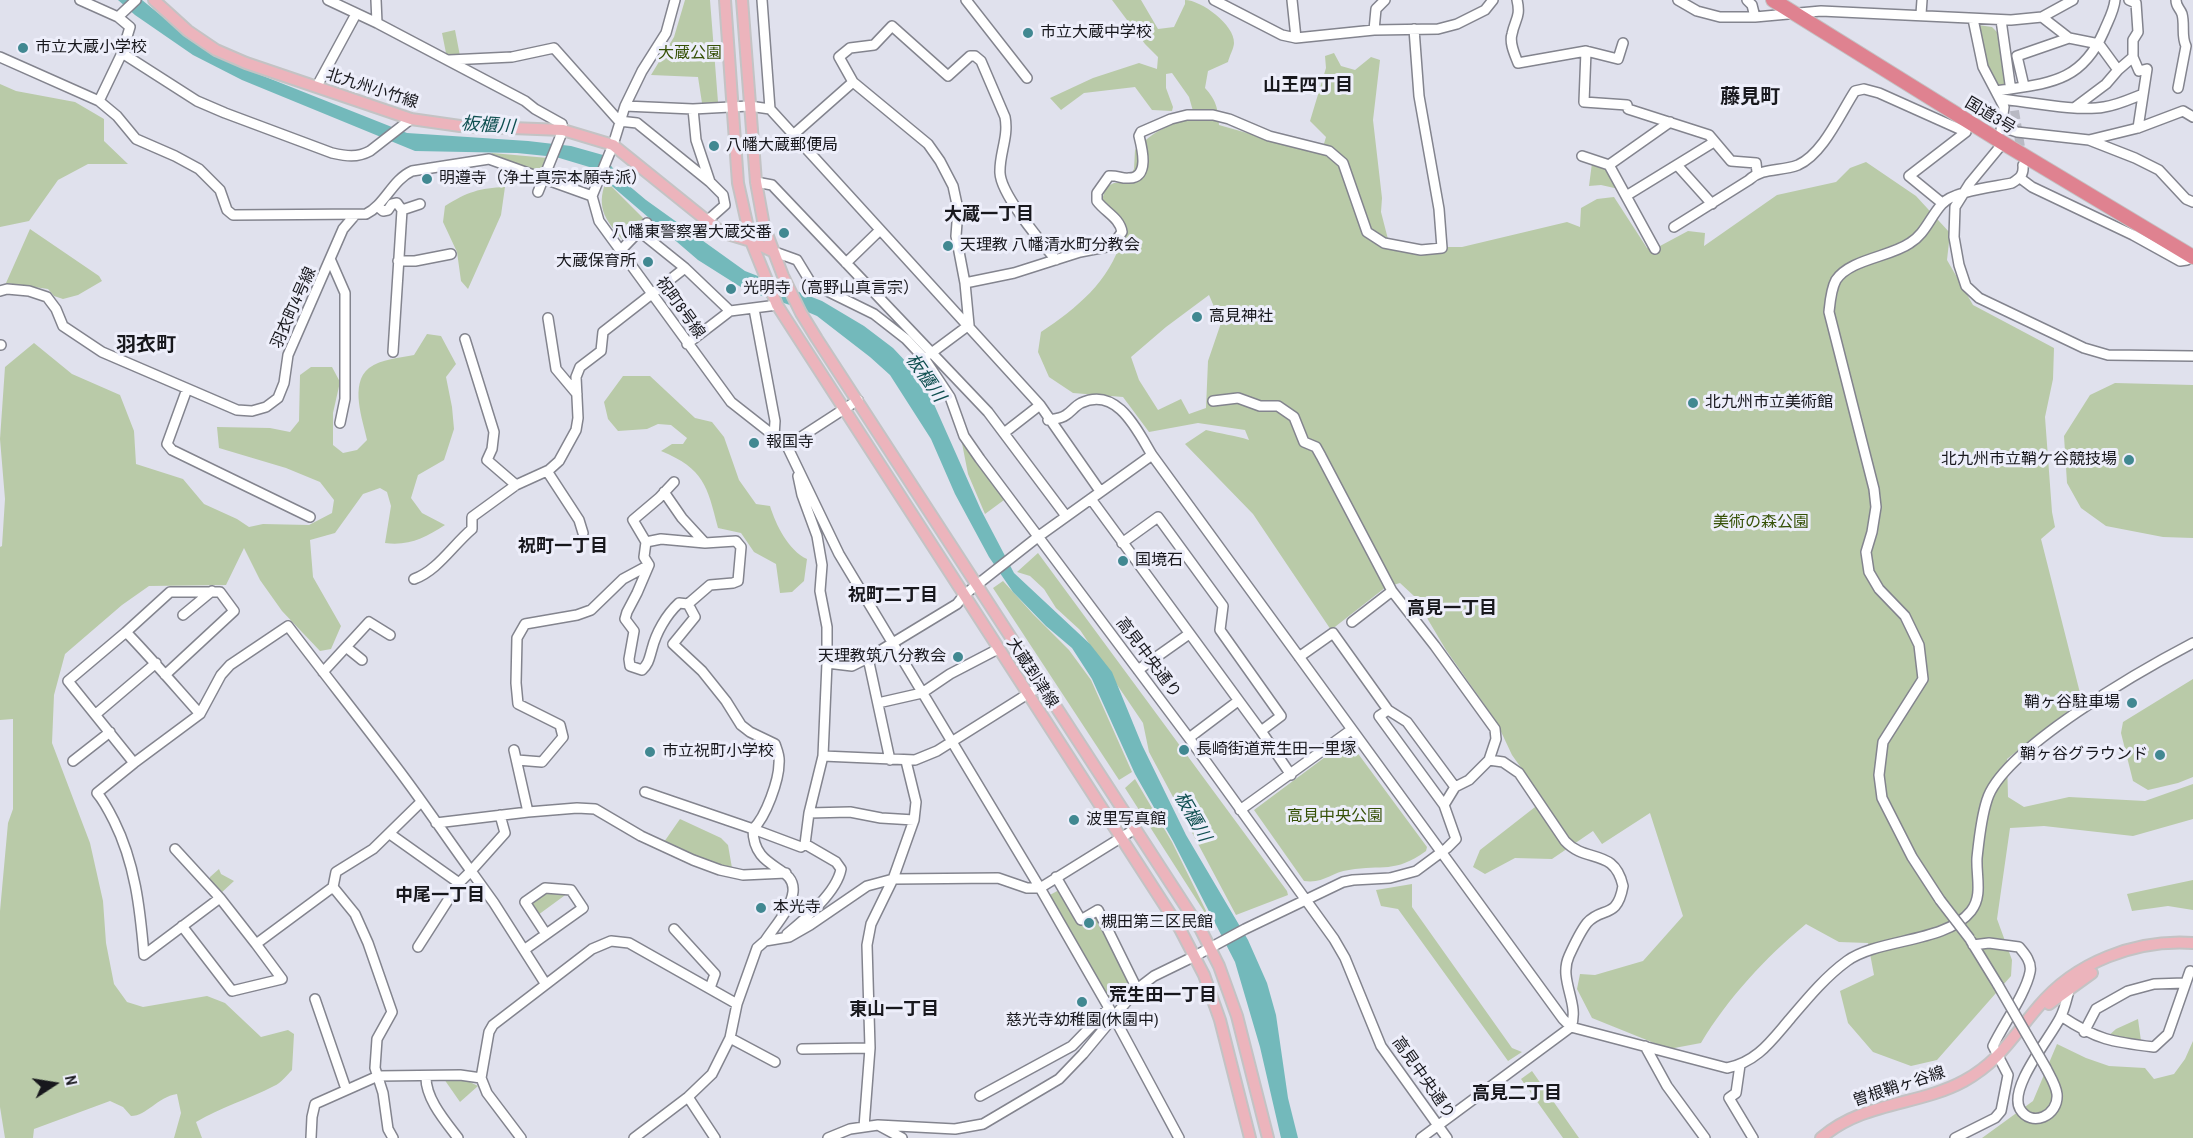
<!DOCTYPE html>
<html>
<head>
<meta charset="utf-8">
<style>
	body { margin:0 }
	#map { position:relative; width:2193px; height:1138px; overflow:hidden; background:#e0e1ed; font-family:"Archivo Narrow",sans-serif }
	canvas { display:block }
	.north { position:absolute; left:24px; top:1054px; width:60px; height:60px; -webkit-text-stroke:4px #edeefa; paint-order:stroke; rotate:78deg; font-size:16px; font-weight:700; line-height:24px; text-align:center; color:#18181d }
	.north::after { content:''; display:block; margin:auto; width:21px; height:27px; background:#18181d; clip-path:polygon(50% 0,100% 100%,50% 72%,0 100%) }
</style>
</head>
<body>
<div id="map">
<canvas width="2193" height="1138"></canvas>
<div class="north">N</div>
</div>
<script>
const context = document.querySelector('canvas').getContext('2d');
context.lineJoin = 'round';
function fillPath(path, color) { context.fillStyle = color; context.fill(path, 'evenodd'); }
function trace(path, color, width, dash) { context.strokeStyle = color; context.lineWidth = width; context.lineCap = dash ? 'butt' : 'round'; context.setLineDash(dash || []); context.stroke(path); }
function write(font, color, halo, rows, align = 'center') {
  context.font = font + ' "Archivo Narrow","Noto Sans JP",sans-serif'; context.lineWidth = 6; context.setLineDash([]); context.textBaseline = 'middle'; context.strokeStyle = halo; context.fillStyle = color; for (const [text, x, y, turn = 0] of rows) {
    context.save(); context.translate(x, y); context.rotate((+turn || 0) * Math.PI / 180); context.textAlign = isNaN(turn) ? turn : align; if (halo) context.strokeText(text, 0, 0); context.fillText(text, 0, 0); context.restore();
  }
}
fillPath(new Path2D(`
	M685,0H710L718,102L702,103L698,77L651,75L674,37Z
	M1112,0H1141L1158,29L1174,27L1185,4V0C1201,0 1235,25 1234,43C1234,48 1229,57 1228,62L1208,71L1205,88C1216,100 1218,108 1219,125L1321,154L1326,137L1310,121L1326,68L1325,56L1334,53L1341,66L1355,70L1371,57L1380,60L1373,120L1382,198L1381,212L1390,247H1462L1567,222L1580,227L1581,208L1597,199L1614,197L1647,248L1660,246L1688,231L1705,233L1704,246L1777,195L1836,182L1850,168L1866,162L1916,196L1950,233L1947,260L1973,305L2054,348L2053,379L2045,417L2052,512L2055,527L2041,539L2080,693L2070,701L2073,707L2007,759L2008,797L2024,807L2069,797L2145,801L2193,784V819L2133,836L2044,826L2010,828L1997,919L2012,960L2011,976L1937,1060L1911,1066L1873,1052L1848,1023L1840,991L1874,975L1868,943L1839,942L1806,924C1765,958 1728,998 1701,1043L1669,1049L1592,1018L1577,989L1580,974L1595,975L1643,961L1683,916L1650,813L1602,844L1593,831L1552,859L1515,858L1485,874L1473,867L1480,850L1544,800L1512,755L1496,721L1446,650L1414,596L1400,583L1386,587L1331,630L1253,514L1185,444L1206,430C1220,434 1235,435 1249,440L1245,430L1198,423L1149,432L1123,397L1073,393L1049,377L1038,352L1041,332C1077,308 1109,282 1122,239L1101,203L1106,187L1114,183H1126L1134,169L1135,150C1154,131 1168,124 1195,118L1189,97L1172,73L1166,74V88L1173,107L1172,111L1152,110L1135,87L1084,93L1061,110L1050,98L1093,78L1139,63L1157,69L1158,57L1145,44ZM1209,295L1221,323L1208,361L1206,408L1189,414L1181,399L1158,410L1139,380L1131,357L1166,327Z
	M1978,25L1992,27L1997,32L2006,85L1999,87C1982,71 1984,47 1978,25Z
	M455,30L460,56L447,58L442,33Z
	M0,84L16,91L75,102L104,119V141L128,164H88L58,180L29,221L0,227Z
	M492,153L548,158L543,171L539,172L490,157Z
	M1592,163L1609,171L1619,189L1601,185L1589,186Z
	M606,181L644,219L625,243C607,221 595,210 606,181Z
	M505,187L501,215L468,289L461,281L457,252L443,222L445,206C467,192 480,188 505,187Z
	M30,229L99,276L102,281L78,295L63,299L54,296L48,289L6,283Z
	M427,334L441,336L456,364L446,377L452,407L454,429L444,460L418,475L411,498L422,513L445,525C425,538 409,546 385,543L391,506L387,492L380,488L363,494L335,533L310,540L313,577L341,626L331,649L320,651L282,611L260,580L244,548L226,585L149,586L122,605L65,654L54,695L52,743L90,843L103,901L106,943L114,984L127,1002L143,1007L207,996L225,1003L261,1037L288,1030L294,1034L292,1070C287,1075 281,1083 274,1086C249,1099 221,1107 196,1122L202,1138H174L181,1113L177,1094C157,1097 147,1116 131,1116L123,1107L110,1101L34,1129L33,1138H5L0,1107V911L8,823L13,809V719L0,720V547L2,546L5,499L0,439L5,367L34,343L72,374L120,395L134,431L136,464L183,479L204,504L237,519L249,527L263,524L309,525L332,513L334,500L320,482L286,468L219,448L217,427L270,428L290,432L299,421L300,375L311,367H332L340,382L333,413V445L343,453L357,450L367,440C363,420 349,384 369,368C381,359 400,358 414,355Z
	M623,376H650L695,418L712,422L724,437L739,480L756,504L770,506C776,525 788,550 807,559L804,581L792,592L780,593L776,564L754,552L741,533L718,528C707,485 704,469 661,451L672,444H683L687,438L671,425L658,424L647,429L618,431L608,419L604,402Z
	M2115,383L2193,385V538L2163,537L2106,526L2081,508L2067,483L2064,436L2090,395Z
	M961,438L1004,500L985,514L968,474Z
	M1038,553L1287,891L1288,895L1236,915L1149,752L1143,723L1080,630L1056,608L1044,589L1030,576L1017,572Z
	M1003,581L1033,614L1069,650L1091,680L1132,772L1119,780L993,588Z
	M2193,679V777L2178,783L2148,790L2133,781L2121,733L2123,722Z
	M1348,740L1427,847L1426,851C1394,874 1383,864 1349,870C1331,872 1324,884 1304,881L1254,810Z
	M1135,779L1172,842L1214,927L1125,788Z
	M680,819L721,838L728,845L732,868L691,855L664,842Z
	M219,869L221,874L234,881L220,894L209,883L210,877Z
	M2193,880V910L2168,906L2132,911L2127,894Z
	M1412,884V907L1512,1048L1522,1052L1508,1061L1398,909L1381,906L1376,890Z
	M1059,890L1079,924L1098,913L1134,987L1118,1002L1112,1004L1048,896Z
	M547,891L568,893L538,915L531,905Z
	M2138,1019L2141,1041L2107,1037L2116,1029Z
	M2193,1041V1138H1982L2033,1101L2057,1044L2086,1058L2109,1066L2145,1068L2154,1079L2174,1074L2185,1059Z
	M1532,1071L1579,1138H1563L1521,1079Z
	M444,1079L466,1080L478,1086L460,1102Z`), '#b9caa8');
fillPath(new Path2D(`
	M118,0H142L190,39L233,64L407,133L528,141L571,146L603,155L621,179L646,200L745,271L822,301L864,326L893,348L909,365L929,393L981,510L1014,573L1090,644L1112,672L1142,745L1186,835L1248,940L1267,983L1276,1015L1288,1098L1298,1138H1281L1260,1047L1235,962L1173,841L1135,774L1092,679L1072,648L1046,626L1013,592L989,557L955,494L931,439L890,375L870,357L817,316L796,307L747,291L698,260L606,181L596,169L556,157L517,153L415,151L242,80L193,55L135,15Z`), '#73b9bb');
trace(new Path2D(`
	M2010,84L2022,156`), '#b8b9c3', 9, [9, 4.5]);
const minor = new Path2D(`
	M80,0L118,17L130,27L122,53L99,101
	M328,0L377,23L525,101L535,109L562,124L563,130L538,192
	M376,0L377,23
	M675,0L666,33L642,71L625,106L613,145L592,196L599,221L731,402L787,446L839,554L1040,888L1109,1008L1179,1138
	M762,0L770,109L1040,405L1100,491
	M966,0L1027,78
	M1214,0L1282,35L1296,38L1374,30L1438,29L1457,24L1485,10L1493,0
	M1292,0L1296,38
	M1517,0C1521,17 1515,19 1512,34C1509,43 1515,55 1518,63L1586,51L1618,59L1623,43
	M1678,0L1697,11L1720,17H1755L1821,11L2011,20L2042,17L2073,0
	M1747,0L1752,5L1755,17
	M2129,0L2136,3L2138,32L2133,40V57
	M2176,0C2176,7 2180,8 2182,14C2185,25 2181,36 2186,46L2178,88
	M1921,14L1922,0
	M118,17L136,0
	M2042,17L2069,38L2099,44L2118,70L2133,57L2139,71L2147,69L2138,128
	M1973,19L1983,67L2004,107L2001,130
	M2001,20L2010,84
	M1374,30L1376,9L1385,0
	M1586,51L1584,102L1627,105L1628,109L1709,135L1731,161L1756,163L1757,172
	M122,53L197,101L225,113L332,153C346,156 357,158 370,151L411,119
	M0,57L99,101L117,116L136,139L175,156L199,169L220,190L227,210L233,215L366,214C385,205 392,180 412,171L489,159L592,196
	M449,60L512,57L554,48L619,121L637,123L710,182L723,195L725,205L707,221
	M317,86L356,14
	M2024,86L2017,56L2069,38
	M1996,91C2047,83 2081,84 2104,31C2108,21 2114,11 2115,0
	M2001,99C2029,102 2078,112 2104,107C2118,105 2130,99 2143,94
	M625,106L693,109L749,106L770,109
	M2074,108L2106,84L2118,70
	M693,109L696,140L710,182
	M2002,127L2017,132L2089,140L2135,158L2159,170L2186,199L2193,202
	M793,135L853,82
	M2089,140L2138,128L2183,111L2193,117
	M2003,143L1970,183L1955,207L1954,237L1959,265L1966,286L1979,298L2084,348L2108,355L2193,356
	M1582,156L1609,165L1670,122
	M1609,165L1655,249
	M1677,165L1712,204
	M2020,178L2032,187L2133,235L2180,261L2187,260L2191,255
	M756,182L772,185L988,412L1066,516
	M1626,196L1714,142
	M377,206L383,211L388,210L392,204L397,203L402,210L393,352
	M402,210L420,204
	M1674,227L1749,180C1763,167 1780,172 1798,165C1823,154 1840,114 1855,91L1864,89L1879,93L1966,132L1909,176L1942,203
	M639,231L685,268L730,311
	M621,250L647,223
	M772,251L797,260L811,283L874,314L906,339L924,358L950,397L964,436L980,459L1189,738L1334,939L1345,958L1381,1046L1447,1138
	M331,261L345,293V399L340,423
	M398,261H415L451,254
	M846,263L879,231
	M965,283L1014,273L1080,252L1106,247L1117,239L1122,232C1120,218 1105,212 1097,201V193L1109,176C1117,175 1122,179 1129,178C1150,178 1142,148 1139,136L1141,132L1171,119L1187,115H1213L1229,119L1269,136L1329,151L1343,163L1367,232L1384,243L1421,250L1442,248L1439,209L1419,96L1414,29
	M0,291L7,289L29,291L47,297L56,309L63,326L102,352L237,410L252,411L266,407L278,398L284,383L288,355L343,229L355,215
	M754,309L775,421L774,436
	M548,318L556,369L577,394
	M969,325L965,283L956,236L958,209L953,186L940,161L928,144L853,82L839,57L850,48L874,45L892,26L948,76L970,56H975L981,61L1005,117C1009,137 999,154 1000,173C1001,195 1041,242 1056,260
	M465,339L494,432L492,449L487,460L516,485
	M687,344L730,311L777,305
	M0,345H1
	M930,354L969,325
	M187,389L167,444L172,450L310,517
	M1213,401L1238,398L1260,406H1278L1294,417L1304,442L1316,447L1321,456L1392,591L1435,646L1495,729L1496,739L1489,760L1469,780L1455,787L1444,805
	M1048,420C1054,419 1061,419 1066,415C1071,412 1075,406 1081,403C1117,386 1137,430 1152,455L1563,1019L1571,1027L1727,1068C1757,1062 1771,1041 1790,1019C1807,999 1825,977 1847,961C1879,938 1946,943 1971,911C1983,896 1976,876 1977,858C1979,840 1981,818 1987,800C2002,749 2145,668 2193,643
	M1004,433L1040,405
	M787,446L858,400
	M547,471L579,520L583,533
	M664,492L682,518L705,543
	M1091,499L1261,731L1291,775
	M661,539L705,543L736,541L741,547L738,581L733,583L710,585L688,604L679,603C666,615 656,633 652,649C649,659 649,663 642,670L630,666L629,659L634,631L625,619L627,612L637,593L649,565L644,557L646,542Z
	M646,542L633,520L659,498L674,482
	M1122,543L1158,517L1223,606L1220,630L1281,716L1261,731
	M414,579C437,571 453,545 472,529V517L516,485L549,470L559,461L576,430L578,418L576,377L580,367L601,351L603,332L685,268
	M688,604L695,617L673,644L702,671L726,701L741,725L750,732L775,744C777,750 780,756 779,763C779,780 766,817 753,829L801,847L805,844
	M183,615L212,591
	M1352,622L1392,591
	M126,632L68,681L134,763
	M346,647L362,660
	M1299,657L1333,633L1388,710L1407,722L1455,787
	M868,658L890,760
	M827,663L852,666L868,658L957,604L964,595L1039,536L1152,455
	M1138,670L1189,634
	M323,672L369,622L390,635
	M165,675L234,611L220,592H170L126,632C151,658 175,686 200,714
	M878,703L922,693L950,674L998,649
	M96,714L156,663
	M1189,738L1238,701
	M514,750L528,812
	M823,756L915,760L937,751L1042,685
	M517,760L542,762L563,737L560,725L518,704L516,683L517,638L525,624L577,615L591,610L623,579L649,565
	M73,761L110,732
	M645,792L753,829C753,872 796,864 793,892C791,909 774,927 765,941
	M1240,810L1351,730
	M809,813L850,812L881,818L914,820
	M500,815L505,833L471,871L494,903L545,983
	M436,823L528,812L577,808L595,809L641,836L693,860L720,870L743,875L786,873
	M390,834L459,883
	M175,849L220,898
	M1056,877L1081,920L1098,910L1137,989
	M333,887L355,914L368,943L392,1012L377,1039L375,1068L383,1093L388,1129L393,1138
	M1940,900L1912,857L1882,798L1879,775L1883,742L1923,679L1919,645L1905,616L1879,589L1869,572L1866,552L1872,532L1876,507L1874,489L1829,312C1830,302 1831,289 1836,280C1850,259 1890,257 1910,243C1925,234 1930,217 1942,204C1953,191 1994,187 2012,183C2020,178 2024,175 2023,165
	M182,926L232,991L282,979L256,944
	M674,929L715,974L710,988
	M787,934C805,919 837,892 841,869L836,862L805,844L809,813L823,756L827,663V627L820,591L822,565L817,536L802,495L798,476
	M1971,941L1998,985
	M418,947L459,883L471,871C444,834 419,796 391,760C357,715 322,671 288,626L230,665L221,675L200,714L134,763L97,793C104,801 109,811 114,821C135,863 140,908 144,955L220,898L256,944L333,887L336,872L373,849L421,802
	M524,950L583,908L571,890L545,888L525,902L546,934
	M315,999L346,1089
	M2061,1016C2097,1040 2112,1042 2154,1047L2168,1034L2190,971
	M2084,1032L2096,1009L2128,991L2154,984L2185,983
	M730,1038L775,1062
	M1645,1046L1667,1086L1705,1138
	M802,1049L870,1048
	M1740,1065L1736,1093L1729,1098L1753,1138
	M2046,1068C2050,1076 2056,1085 2057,1094C2059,1116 2031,1128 2020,1109C2008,1088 2050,1038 2060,1018C2065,1009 2067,997 2070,987
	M426,1076C425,1098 445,1121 458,1138
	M980,1096L1072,1046L1109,1008
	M688,1097L715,1138
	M878,1125L902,1138
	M864,1127L870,1048L867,945L871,924L893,879L914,820L916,802L906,761
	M311,1138L312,1117L315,1104L378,1076L460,1075L481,1078
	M521,1138L487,1093L481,1078L489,1032L493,1025L592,949L611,941L629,943L737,1004
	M634,1138L688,1097L712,1074L730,1038L737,1004L757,948L765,941L789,937L810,925L867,886L893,879L998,878L1027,888H1040L1135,829
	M828,1138L850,1129L878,1125L955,1129L983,1124L1059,1079L1083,1054L1137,989L1154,976L1195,956L1245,929L1343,882L1353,880L1390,878L1416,871L1447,848L1456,839L1444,805L1379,716L1388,710
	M1421,1138L1571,1027C1580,1003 1558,980 1569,956C1574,945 1580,932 1587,923C1602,906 1617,920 1623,886C1614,847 1586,864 1565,841L1519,773L1503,762L1489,760
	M1955,1138L1995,1118L2001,1111L2008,1075L1993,1046C2003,1025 2026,993 2030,972C2032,962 2025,954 2019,947L1989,943L1973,945`);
const major = new Path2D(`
	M154,0L188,31L216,50L246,63L411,119L460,126L563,130L613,145L721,232L751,241L772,251
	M725,0L738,183L751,241L777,305L1180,929L1204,975L1220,1020L1250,1138
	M742,0L756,182L764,226L783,276L801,313L817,339L1201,930L1219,966L1237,1016L1268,1138
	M2049,1004L2092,973
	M1821,1138C1864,1101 1918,1106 1964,1081C2000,1061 2013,1036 2038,1007C2075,962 2136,939 2193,943`);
const highway = new Path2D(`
	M1773,0L2003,143L2193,257`);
trace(minor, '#83848e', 12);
trace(major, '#c3c3c4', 14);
trace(highway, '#c3c3c4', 16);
trace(minor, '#fff', 9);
trace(major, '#ecb4bc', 10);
trace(highway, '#df8290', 14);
const minorBridge = new Path2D(`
	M1940,900L1970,939
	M1998,985L2046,1068`);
trace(minorBridge, '#83848e', 12, []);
trace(minorBridge, '#fff', 9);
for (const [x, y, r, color] of [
	[1028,33,6,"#418891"],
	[23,48,6,"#418891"],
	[714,146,6,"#418891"],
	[427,179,6,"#418891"],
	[784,233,6,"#418891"],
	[948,246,6,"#418891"],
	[648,262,6,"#418891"],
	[731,289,6,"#418891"],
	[1197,317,6,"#418891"],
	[1693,403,6,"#418891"],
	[754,443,6,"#418891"],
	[2129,460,6,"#418891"],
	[1123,561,6,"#418891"],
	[958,657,6,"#418891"],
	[2132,703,6,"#418891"],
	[1184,750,6,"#418891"],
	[650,752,6,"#418891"],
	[2160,755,6,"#418891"],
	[1074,820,6,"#418891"],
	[761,908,6,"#418891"],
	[1089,923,6,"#418891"],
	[1082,1002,6,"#418891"]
]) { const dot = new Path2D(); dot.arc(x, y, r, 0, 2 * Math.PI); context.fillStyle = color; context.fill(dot); trace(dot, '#edeefa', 2); }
write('16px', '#18181d', '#edeefa', [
	["市立大蔵中学校",1040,33],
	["市立大蔵小学校",35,48],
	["八幡大蔵郵便局",726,146],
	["明遵寺（浄土真宗本願寺派）",439,179],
	["八幡東警察署大蔵交番",772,233,"right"],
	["天理教 八幡清水町分教会",960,246],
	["大蔵保育所",636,262,"right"],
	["光明寺（高野山真言宗）",743,289],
	["高見神社",1209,317],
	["北九州市立美術館",1705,403],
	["報国寺",766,443],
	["北九州市立鞘ケ谷競技場",2117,460,"right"],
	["国境石",1135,561],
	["天理教筑八分教会",946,657,"right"],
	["鞘ヶ谷駐車場",2120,703,"right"],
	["長崎街道荒生田一里塚",1196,750],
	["市立祝町小学校",662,752],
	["鞘ヶ谷グラウンド",2148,755,"right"],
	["波里写真館",1086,820],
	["本光寺",773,908],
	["槻田第三区民館",1101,923],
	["慈光寺幼稚園(休園中)",1082,1021,"center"]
], 'left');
write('16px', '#365107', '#edeefa', [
	["大蔵公園",690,54],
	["美術の森公園",1761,523],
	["高見中央公園",1335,817]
]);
write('16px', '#18181d', '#edeefa', [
	["北九州小竹線",372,89,18],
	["国道3号",1990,116,31],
	["羽衣町4号線",294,308,-66],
	["祝町8号線",680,308,54],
	["高見中央通り",1148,658,53],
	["大蔵到津線",1032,673,57],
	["高見中央通り",1423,1078,55],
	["曽根鞘ヶ谷線",1899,1087,-18]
]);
write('bold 18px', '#18181d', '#edeefa', [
	["山王四丁目",1308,86],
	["大蔵一丁目",989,215],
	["祝町一丁目",563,547],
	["祝町二丁目",893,596],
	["高見一丁目",1452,609],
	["中尾一丁目",440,896],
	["荒生田一丁目",1163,996],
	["東山一丁目",894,1010],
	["高見二丁目",1517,1094]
]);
write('italic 18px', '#0f4f50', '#edeefa', [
	["板櫃川",488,126,4],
	["板櫃川",925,378,55],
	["板櫃川",1192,817,60]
]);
write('bold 20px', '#18181d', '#edeefa', [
	["藤見町",1750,98],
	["羽衣町",146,346]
]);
</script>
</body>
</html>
